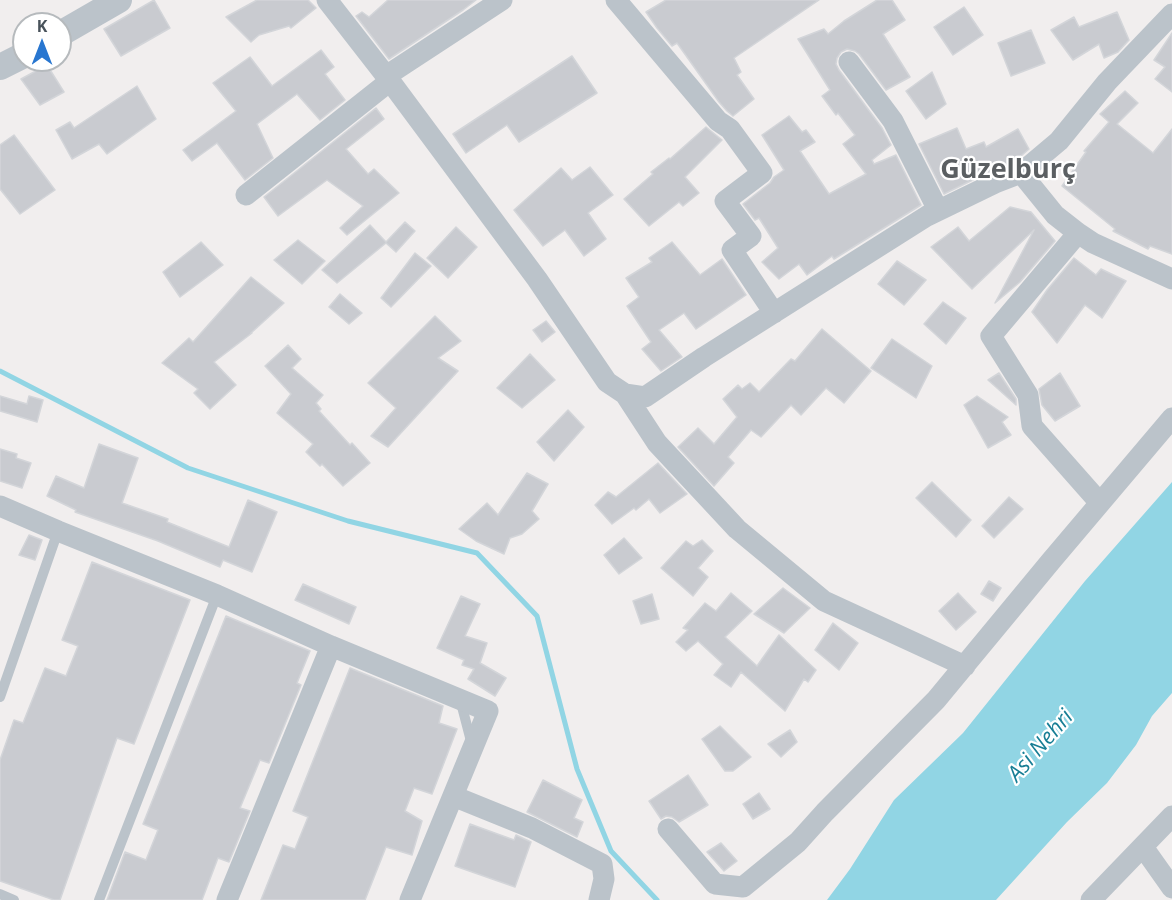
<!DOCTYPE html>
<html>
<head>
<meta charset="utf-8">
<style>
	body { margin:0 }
	#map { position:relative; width:1172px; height:900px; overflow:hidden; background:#f1eeee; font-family:"Open Sans",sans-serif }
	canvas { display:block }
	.north { position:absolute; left:12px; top:12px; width:60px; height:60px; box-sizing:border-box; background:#fff; border:2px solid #b6babd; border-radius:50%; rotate:0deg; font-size:16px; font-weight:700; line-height:24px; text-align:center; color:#48525a }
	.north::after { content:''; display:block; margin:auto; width:21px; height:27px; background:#2876d0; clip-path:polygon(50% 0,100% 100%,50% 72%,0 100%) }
</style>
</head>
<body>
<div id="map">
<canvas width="1172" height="900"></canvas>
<div class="north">K</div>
</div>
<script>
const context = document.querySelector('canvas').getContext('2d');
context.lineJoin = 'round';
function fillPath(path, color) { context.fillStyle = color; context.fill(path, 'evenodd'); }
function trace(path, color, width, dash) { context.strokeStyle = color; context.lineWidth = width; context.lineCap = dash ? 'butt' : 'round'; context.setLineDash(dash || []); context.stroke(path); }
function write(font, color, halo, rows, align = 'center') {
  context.font = font + ' "Open Sans",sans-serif'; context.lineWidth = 4.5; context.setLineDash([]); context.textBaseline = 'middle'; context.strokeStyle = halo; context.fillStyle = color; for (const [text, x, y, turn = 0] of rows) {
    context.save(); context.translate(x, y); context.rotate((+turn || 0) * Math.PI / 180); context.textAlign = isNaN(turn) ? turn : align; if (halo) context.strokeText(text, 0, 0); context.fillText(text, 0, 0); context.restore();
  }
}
fillPath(new Path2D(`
	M1172,482V693L1152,716L1136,745L1107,783L1067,822L996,900H827L850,869L894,800L963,733L1085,581Z`), '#91d5e4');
trace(new Path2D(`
	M0,371L188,468L348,521L477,553L537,616L577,769L611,851L657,900`), '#91d5e4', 5);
const building = new Path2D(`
	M154,0L170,28L121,56L104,29Z
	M257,0H308L316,8L291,28L289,26L259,35L251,42L226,17Z
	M388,0H476L463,10L389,59L356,16L362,12L369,17Z
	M666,0H819L734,58L741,72L737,75L754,99L733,116L727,111L719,102L677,43L672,46L657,28L646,12Z
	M877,0H892L905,20L883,34L910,77L886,90L859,54L855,51L847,49L841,52L837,58L836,64L839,70L882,128L891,145L872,160L874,164L896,155L921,205L834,259L832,256L807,275L799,264L779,279L762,262L778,248L759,218L755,220L743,204L770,183L774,177L784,170L762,135L789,116L802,132L806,130L815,142L800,151L829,194L866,174L843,144L855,135L838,113L836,115L822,96L830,90L798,39L824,29L828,34L844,21Z
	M964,7L983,35L953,55L934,27Z
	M1117,12L1129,40L1118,52L1104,58L1099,44L1073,60L1051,30L1074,17L1079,27Z
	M1031,30L1045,63L1011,76L998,43Z
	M1172,33V92L1155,79L1165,67L1154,60Z
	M321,50L334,67L325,74L345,100L320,120L297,94L257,124L273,158L245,180L217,143L192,161L183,150L236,111L213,83L250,57L272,86Z
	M572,56L597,93L519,142L507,125L466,153L453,134Z
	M47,65L64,92L40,105L21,79Z
	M932,72L946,104L926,119L906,91Z
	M137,86L156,119L107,154L99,144L72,159L56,130L70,122L74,128Z
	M1125,91L1138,103L1117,124L1153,153L1172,129V254L1150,246L1148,249L1113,231L1115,229L1062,186L1086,152L1084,151L1109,122L1100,114Z
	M376,108L384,119L346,149L368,174L374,169L399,193L347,235L340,228L363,206L327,180L278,216L264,197Z
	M706,127L722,140L685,177L699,193L683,206L679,202L649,226L624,199L653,174L651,172L669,158L670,159Z
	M957,128L966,149L984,142L986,147L1018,129L1029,149L1014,162L989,172L944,194L919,144Z
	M14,135L55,190L20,214L0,189V145Z
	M590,167L613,195L588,213L606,239L584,256L565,230L543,246L514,210L561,168L572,180Z
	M1010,207L1031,212L1055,241L1020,282L995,303L1034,230L972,289L931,247L958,227L969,241Z
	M405,222L415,231L396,252L386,243L337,283L322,270L370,225L386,242Z
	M456,227L477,247L448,278L427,258Z
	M298,240L325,261L302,284L274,260Z
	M201,242L223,265L180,297L163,272Z
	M672,242L700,275L722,259L746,295L696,329L684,313L659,330L682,357L661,371L642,349L651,342L627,306L639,297L626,278L652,262L649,258Z
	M415,253L431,266L391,307L381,298Z
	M1074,258L1096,275L1101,269L1126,281L1102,318L1085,305L1057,343L1032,312L1047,290Z
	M897,261L926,280L904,305L878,284Z
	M251,277L284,303L251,333H252L214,362L236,385L210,409L194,393L198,389L162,363L189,338L193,342Z
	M340,294L362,313L349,324L329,307Z
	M943,302L966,318L946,344L924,324Z
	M435,316L461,341L438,358L458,371L388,447L371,436L396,408L368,383Z
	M546,321L555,332L542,342L533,330Z
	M822,329L871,371L844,403L826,388L801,415L791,405L761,437L751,430L728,457L734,463L714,486L678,447L698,428L714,444L737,417L723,399L738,385L742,389L750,383L759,392L791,359L795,361Z
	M892,339L932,366L916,398L871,368Z
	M288,345L301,359L292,368L323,395L316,403L321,409L319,411L350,445L352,443L370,463L343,486L322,464L320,466L306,452L313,444L277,413L291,394L265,366Z
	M530,354L555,380L522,408L497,388Z
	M999,373L1016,399V405L988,380Z
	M1060,373L1080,406L1055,421L1042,405L1039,389Z
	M0,396L27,404L29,396L43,400L37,422L0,411Z
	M977,396L1008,417L1002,422L1011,435L988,448L964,405Z
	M568,410L584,427L554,461L537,442Z
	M99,444L138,458L122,503L168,519L167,522L229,547L248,500L277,512L252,572L223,560L220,567L158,541L75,512L76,510L47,496L56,476L84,488Z
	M0,449L17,454L16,458L31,463L22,488L0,481Z
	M658,463L687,494L660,513L649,499L636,510L634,508L612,524L595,505L608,492L616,497Z
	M527,473L548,484L532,511L539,519L522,534L510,538L504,554L476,541L459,529L487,503L498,515Z
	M932,482L971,520L956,537L916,498Z
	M1009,497L1023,509L994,538L982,526Z
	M29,535L42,540L35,560L19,555Z
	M624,538L642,558L619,574L604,555Z
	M702,540L713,551L698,568L708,577L693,596L661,568L686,541L693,546Z
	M92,562L190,600L134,744L117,738L60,900H54L0,881V760L14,720L23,723L45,668L66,676L78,646L62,640Z
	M989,581L1001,588L993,601L981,594Z
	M303,584L356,607L349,624L295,600Z
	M783,588L810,608L784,633L754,614Z
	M731,593L752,611L725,637L757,666L779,635L816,670L808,682L804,679L785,711L741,672L731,687L714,675L723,664L698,641L686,651L676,642L688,630L683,628L705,603L716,611Z
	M958,593L976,612L956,630L939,611Z
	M652,594L659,619L641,624L633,601Z
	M461,596L480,604L465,636L487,643L480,663L506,678L495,696L468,679L474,669L462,665L464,660L437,648Z
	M226,616L310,651L297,683L301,685L269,763L260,760L240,808L250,811L229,862L218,858L202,900H107L125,852L146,860L158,830L143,824Z
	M833,623L858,643L839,670L815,650Z
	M350,668L443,706L439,723L457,729L432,794L414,788L405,811L422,821L412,855L386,847L365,900H261L283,845L295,849L308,817L293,811Z
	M720,726L751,757L733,771H725L702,739Z
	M790,730L797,742L781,757L768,744Z
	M688,775L708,805L679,822L672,817L666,816L661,819L649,801Z
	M543,780L582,800L574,818L583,822L577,837L527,812Z
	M759,793L770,809L753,819L743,804Z
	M470,824L514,840L516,835L531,842L515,887L455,866Z
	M721,843L737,861L724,871L707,852Z`);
fillPath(building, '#c9cbd0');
trace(building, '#d3d5d9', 1.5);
trace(new Path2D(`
	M0,697L58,531
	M460,699L472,745
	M0,894L14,900
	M99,900L217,595`), '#bbc3ca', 10);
trace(new Path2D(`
	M327,0L390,81L537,279L607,382L625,394L645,397L704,357L927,216L995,183L1021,173L1059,141L1107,82L1172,14
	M616,0L718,121L730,129L762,173L725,201L751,236L732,250L774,313
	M849,62L893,121L938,210
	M386,76L502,0
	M1021,173L1055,215L1078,233L1093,243L1172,279
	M246,195L390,81
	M1078,233L991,336L1028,395L1032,426L1100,503
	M625,394L657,443L737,529L824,601L965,666
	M0,506L58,531L217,595L331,646L488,711L410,900
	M453,796L532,828L602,864L604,879L599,900
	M668,829L715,884L743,887L798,842L825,812L936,700L1051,561L1172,418
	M1143,847L1172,888
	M227,900L331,646
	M1091,900L1172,816`), '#bbc3ca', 21);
trace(new Path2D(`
	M60,34L119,0
	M0,67L24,55`), '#bbc3ca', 26);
write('italic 22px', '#187e95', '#fff', [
	["Asi Nehri",1041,746,-49]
]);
write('bold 27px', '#5b5f62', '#fff', [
	["Güzelburç",1008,170]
]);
</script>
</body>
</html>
